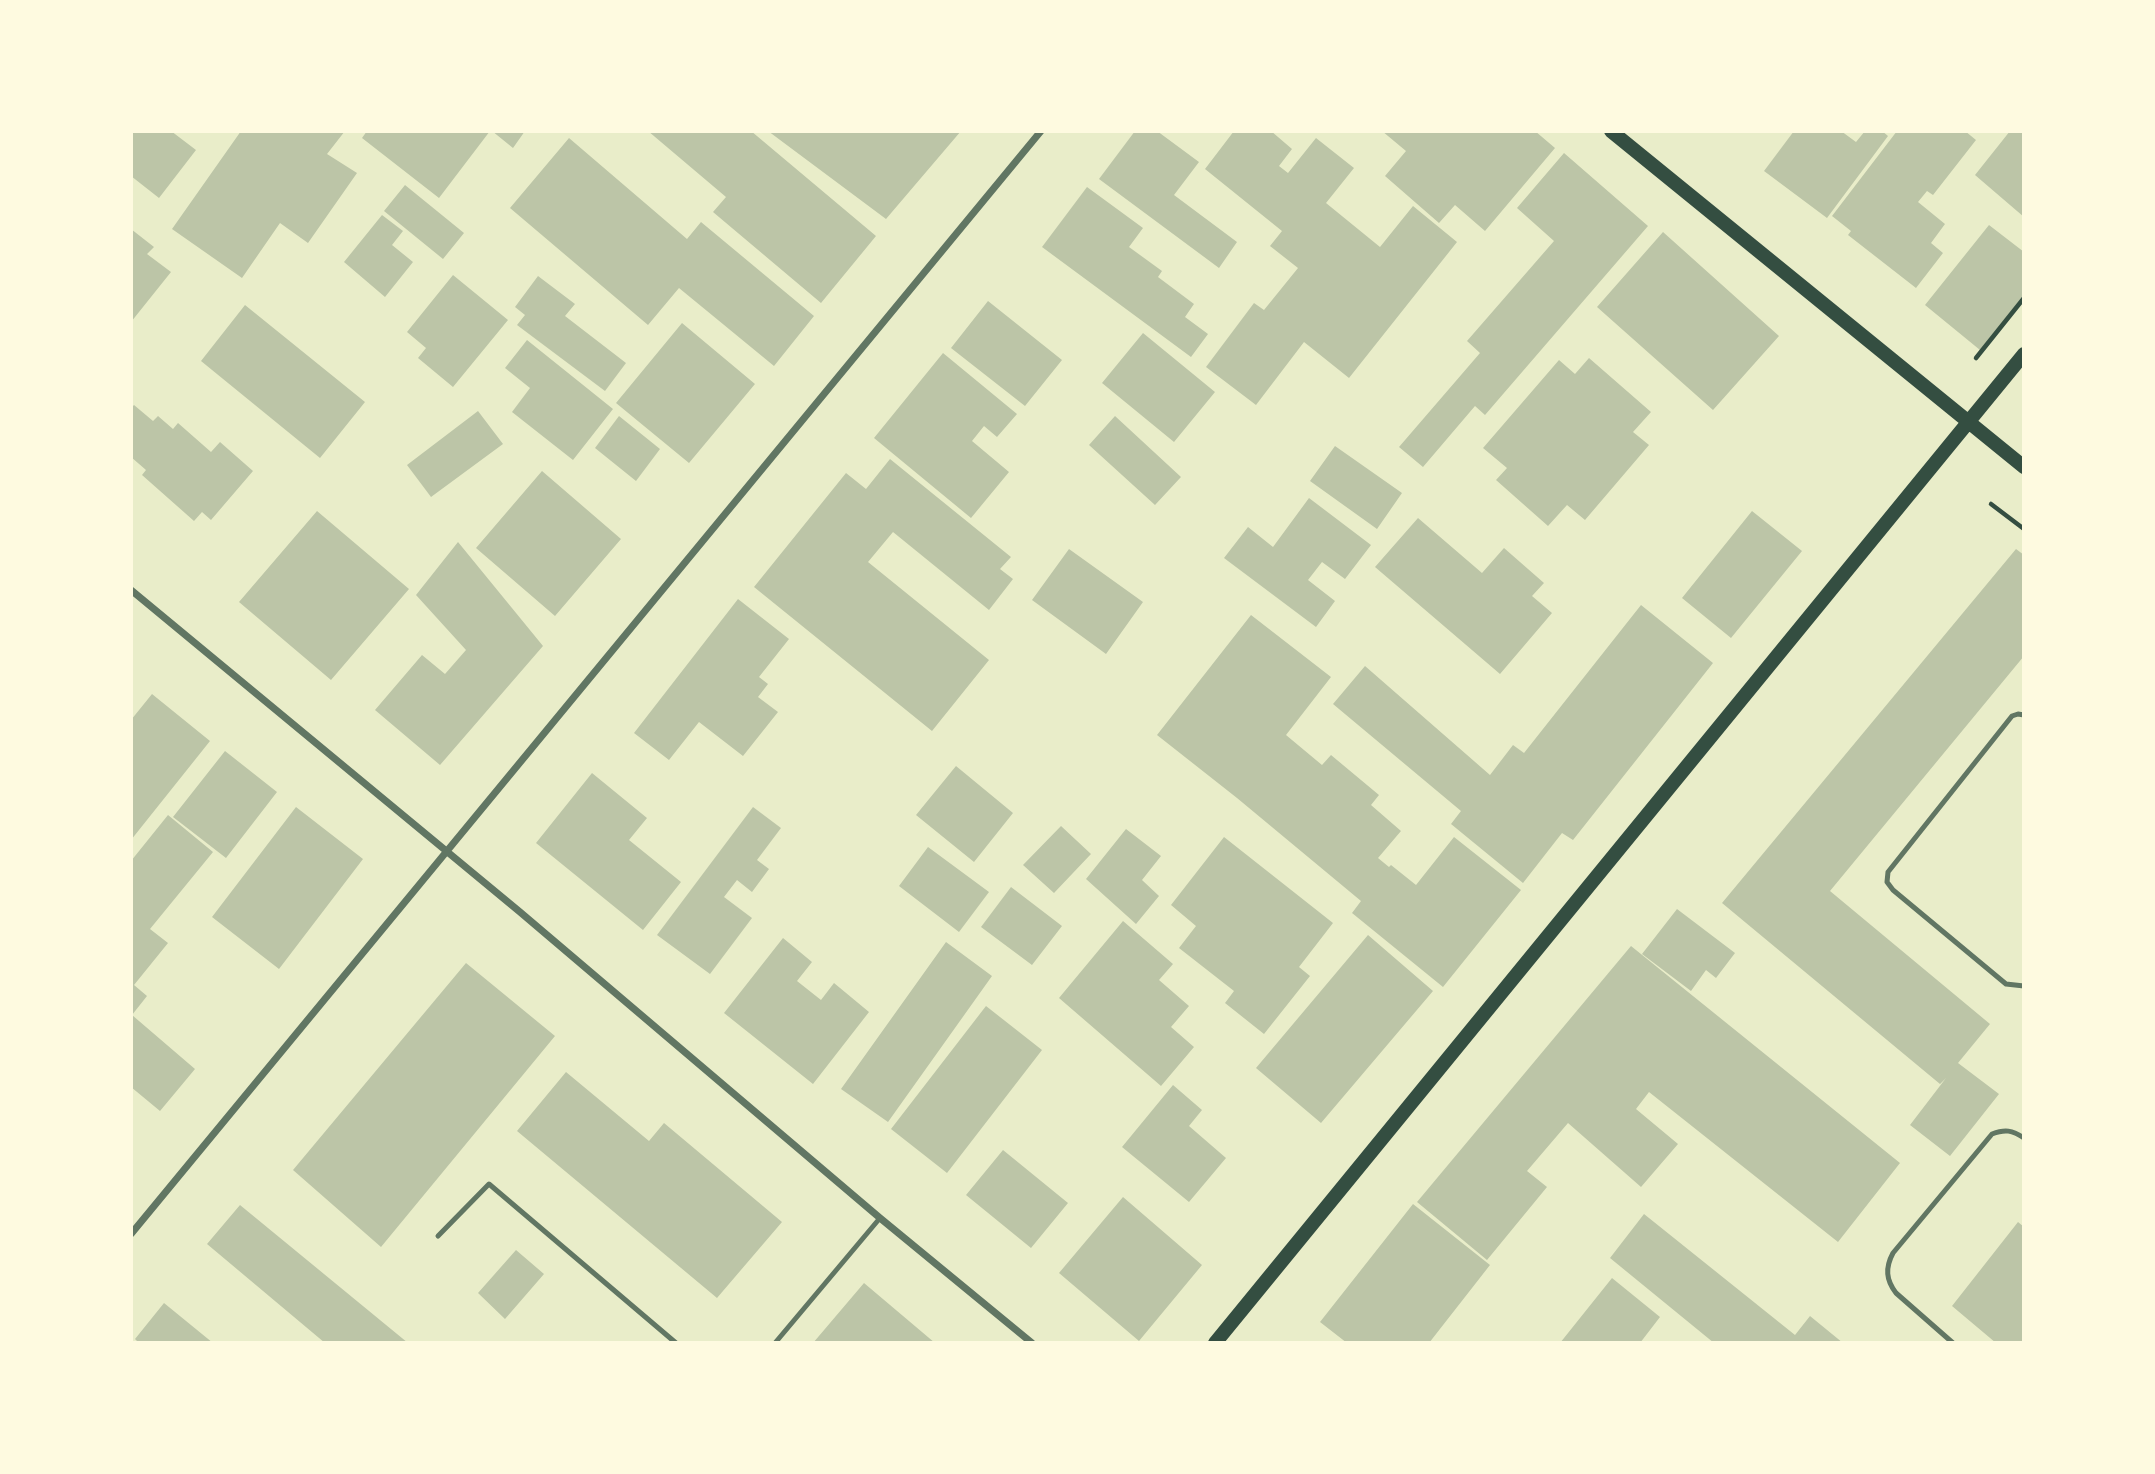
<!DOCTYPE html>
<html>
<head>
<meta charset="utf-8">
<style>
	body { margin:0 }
	#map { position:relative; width:2155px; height:1474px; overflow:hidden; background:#e9edc9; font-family:"Crimson Pro",serif }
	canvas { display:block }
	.frame { position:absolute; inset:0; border:133px solid #fefae0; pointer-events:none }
</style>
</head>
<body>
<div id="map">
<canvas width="2155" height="1474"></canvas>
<div class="frame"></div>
</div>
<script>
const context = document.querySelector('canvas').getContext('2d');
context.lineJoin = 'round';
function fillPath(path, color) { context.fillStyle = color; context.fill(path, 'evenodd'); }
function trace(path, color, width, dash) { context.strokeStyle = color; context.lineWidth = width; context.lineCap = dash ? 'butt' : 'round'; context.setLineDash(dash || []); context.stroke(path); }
fillPath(new Path2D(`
	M131,131H171L196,150L159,198L131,176Z
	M241,131H345L327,154L357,173L308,243L280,223L242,278L172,229Z
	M367,131H490L439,198L362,138Z
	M492,131H525L513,148Z
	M648,131H751L876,236L821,303L713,212L726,197Z
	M768,131H961L886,219Z
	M1135,131H1157L1199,162L1174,195L1237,242L1219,268L1099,179Z
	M1234,131H1271L1292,149L1279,166L1288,173L1316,138L1354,168L1326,203L1380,247L1413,206L1457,242L1349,378L1304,342L1256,405L1206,367L1254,303L1264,310L1298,268L1270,246L1282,231L1205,169Z
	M1382,131H1535L1555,148L1485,231L1455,205L1439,223L1385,176L1406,151Z
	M1794,131H1841L1856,142L1865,131H1882L1888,136L1827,218L1764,171Z
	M1897,131H1965L1976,140L1933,195L1927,191L1918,202L1945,224L1931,243L1943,253L1916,288L1848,235L1851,231L1832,216Z
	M2010,131H2024V217L1975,175Z
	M569,138L687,239L701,222L814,316L774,366L679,288L648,325L510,208Z
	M1564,153L1648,226L1485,415L1475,406L1423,467L1399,447L1480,353L1467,341L1554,241L1517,208Z
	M405,185L464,233L443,259L384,211Z
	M1087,187L1143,228L1129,247L1162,271L1158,277L1194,304L1185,317L1208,334L1191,357L1042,247Z
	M382,215L403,231L392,245L413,262L385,297L344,262Z
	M1989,225L2024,252V295L1980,350L1925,305Z
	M131,229L154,247L147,254L171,272L131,322Z
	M1663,232L1779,336L1713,410L1597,307Z
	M453,275L508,320L453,387L418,358L426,348L407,332Z
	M538,276L575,304L565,316L626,363L605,391L517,325L525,315L515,307Z
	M988,301L1062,360L1025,406L951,348Z
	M245,305L365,402L320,458L201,361Z
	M682,323L755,384L689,463L616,403Z
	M1143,333L1215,392L1174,442L1102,383Z
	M527,340L613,409L573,460L512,412L530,388L505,368Z
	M943,353L1017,414L997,437L984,426L972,441L1009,472L971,518L874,438Z
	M1589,358L1651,412L1633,432L1649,445L1585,520L1567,505L1548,526L1496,480L1507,468L1483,448L1559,360L1575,374Z
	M134,405L153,421L158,416L173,429L178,423L211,452L220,442L253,471L211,520L202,512L194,521L142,475L146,470L131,457V408Z
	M478,411L503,444L431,497L407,465Z
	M619,416L660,449L636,481L595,448Z
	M1115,416L1181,477L1155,505L1089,445Z
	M1335,446L1402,493L1377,529L1310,481Z
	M890,459L1011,557L1000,569L1013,579L989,610L893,532L868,562L989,660L932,731L754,587L846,473L866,489Z
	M542,471L621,539L555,616L476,548Z
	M1309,498L1371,545L1345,579L1322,562L1308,580L1335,601L1316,627L1224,558L1248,527L1273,547Z
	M317,511L409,589L331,680L239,602Z
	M1752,511L1802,551L1731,638L1682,598Z
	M1418,518L1482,573L1504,548L1544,583L1532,596L1552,613L1500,674L1375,567Z
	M458,542L543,646L440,765L375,710L422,655L445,674L466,650L416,595Z
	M1069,549L1143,602L1106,654L1032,600Z
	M2016,549L2024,555V656L1830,891L1990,1024L1958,1063L1999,1094L1950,1156L1910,1125L1946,1078L1940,1084L1722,903Z
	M738,599L789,639L759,677L768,684L758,697L778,712L743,756L699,722L669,760L634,733Z
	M1641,605L1713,663L1573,840L1562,833L1523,883L1451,824L1461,811L1333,704L1365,666L1490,775L1513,745L1524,753Z
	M1251,615L1331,677L1286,735L1322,765L1331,755L1379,795L1371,805L1401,831L1378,858L1389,867L1391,865L1416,885L1454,837L1521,890L1443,987L1352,913L1361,901L1237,798L1157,735Z
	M152,694L210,741L131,840V720Z
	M225,751L277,792L226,858L173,817Z
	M956,766L1013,813L974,862L916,815Z
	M592,773L647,818L629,840L681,882L643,930L536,843Z
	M296,807L363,859L279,969L212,917Z
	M753,807L781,828L757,860L769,869L752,892L737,880L724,897L752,918L710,974L657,935Z
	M168,815L213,852L150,929L168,943L134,985L147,996L132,1015L195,1069L160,1111L131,1087V861Z
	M1061,826L1091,854L1054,893L1023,865Z
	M1126,829L1161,856L1142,880L1159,896L1136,924L1086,879Z
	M1224,837L1333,923L1299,967L1310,976L1264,1034L1225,1003L1234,991L1179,948L1196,926L1171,905Z
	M928,847L989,892L959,932L899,886Z
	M1011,887L1062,926L1032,965L981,927Z
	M1677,909L1735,953L1716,978L1706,970L1691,991L1642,954Z
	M1123,921L1173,964L1159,980L1189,1006L1171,1027L1194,1047L1161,1086L1059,998Z
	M1368,935L1433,991L1321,1123L1256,1068Z
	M783,938L812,962L797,981L821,1000L834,983L869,1012L813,1084L724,1013Z
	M946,942L992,976L888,1122L841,1089Z
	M1631,946L1900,1163L1838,1242L1649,1092L1636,1109L1678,1144L1641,1187L1568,1123L1527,1171L1547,1187L1487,1260L1417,1202Z
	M466,963L555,1036L381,1247L293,1170Z
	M986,1006L1042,1050L947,1173L891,1129Z
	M566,1072L649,1141L664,1123L782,1222L717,1298L517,1131Z
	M1173,1085L1202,1110L1189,1126L1226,1158L1189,1202L1122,1147Z
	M1003,1150L1068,1203L1031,1248L966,1195Z
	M1123,1197L1202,1265L1139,1341L1059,1273Z
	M1413,1204L1490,1265L1429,1343H1347L1320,1322Z
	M240,1205L408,1343H325L207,1244Z
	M1644,1214L1795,1335L1810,1316L1843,1343H1714L1610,1258Z
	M2018,1222L2024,1227V1343H1996L1952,1306Z
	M516,1250L544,1274L505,1319L478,1293Z
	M1612,1278L1660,1317L1640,1343H1560Z
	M864,1283L935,1343H813Z
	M164,1303L213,1343H139L135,1339Z`), '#bcc5a7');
trace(new Path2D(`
	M1976,358L2024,298
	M1991,504L2024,529`), '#344e41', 4.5);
trace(new Path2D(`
	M2024,715L2018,714L2012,716L1888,872L1887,882L1893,890L2006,984L2024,986
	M438,1236L489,1184L676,1343
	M775,1343L880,1218
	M1953,1343L1896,1293C1886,1280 1885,1268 1893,1253L1992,1134C2005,1129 2012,1130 2024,1138`), '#617663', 5);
trace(new Path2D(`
	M131,590L520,912L880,1218L1032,1343
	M131,1234L1041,131`), '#617663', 7);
trace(new Path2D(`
	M1611,131L2024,467
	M1215,1343L2024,354`), '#344e41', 14);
</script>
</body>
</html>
